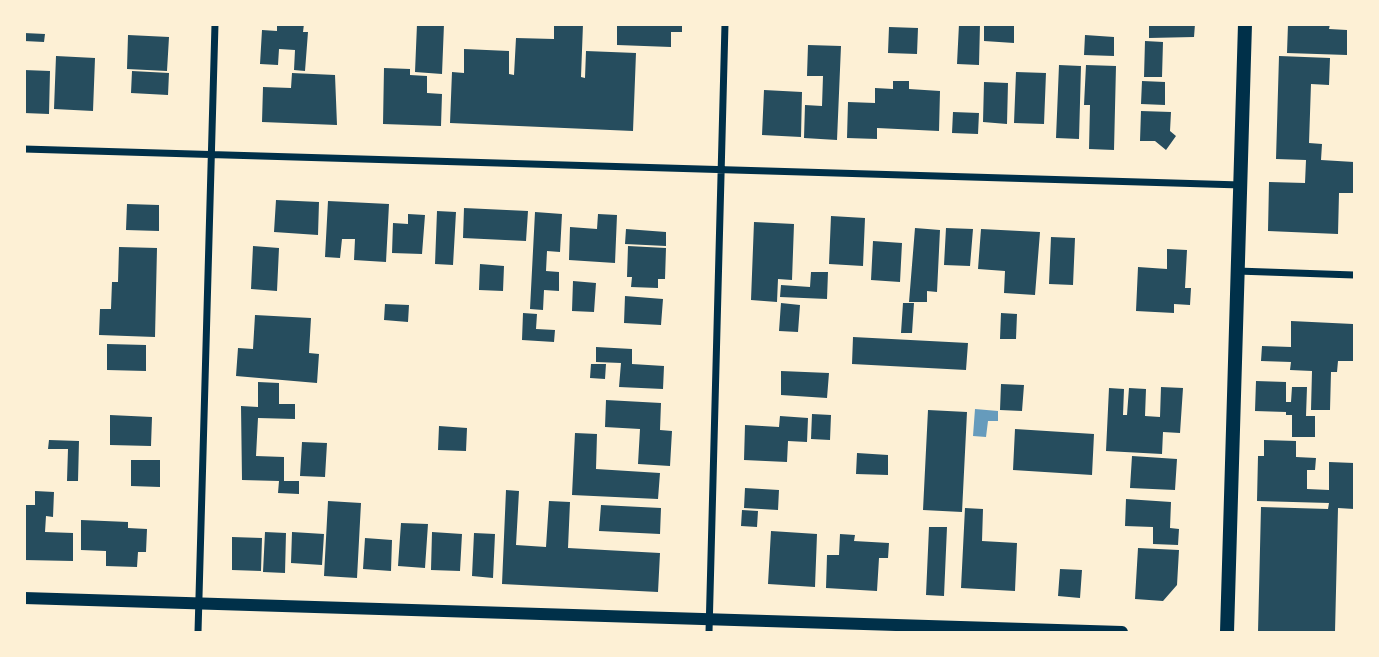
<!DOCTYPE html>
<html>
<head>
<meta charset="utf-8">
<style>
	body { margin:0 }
	#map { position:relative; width:1379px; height:657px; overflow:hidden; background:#fdf0d5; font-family:"Source Sans 3",sans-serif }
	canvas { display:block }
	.frame { position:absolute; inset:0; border:26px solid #fdf0d5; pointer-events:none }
</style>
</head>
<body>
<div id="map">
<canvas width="1379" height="657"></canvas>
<div class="frame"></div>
</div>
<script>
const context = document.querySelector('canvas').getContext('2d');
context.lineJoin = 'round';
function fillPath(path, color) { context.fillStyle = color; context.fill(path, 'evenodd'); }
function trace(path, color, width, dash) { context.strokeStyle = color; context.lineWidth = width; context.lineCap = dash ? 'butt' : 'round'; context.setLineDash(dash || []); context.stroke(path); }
fillPath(new Path2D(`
	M975,409L998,411V421H988L986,437L973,436Z`), '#669bbc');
fillPath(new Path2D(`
	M277,24H304L303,32H308L305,71L294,70L295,50L279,49L278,65L260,64L262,30L277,31Z
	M417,24H444L442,74L415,72Z
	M554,24H583L581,77L585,78L586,51L636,53L633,131L450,123L452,72L464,73V49L509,51V74L514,75L516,38L554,39Z
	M617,24H682V32H671V47L617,45Z
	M959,24H980L979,65L957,64Z
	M984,24H1014V43L984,41Z
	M1162,24H1195L1194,37L1149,38V25Z
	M1288,24H1330L1329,29L1347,30V55L1287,53Z
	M889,27L918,28L917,54L888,53Z
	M24,33L45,34L44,42L24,41Z
	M128,35L169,37L167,71L127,69Z
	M1085,35L1114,37V56L1084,55Z
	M1145,41L1163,42L1162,77H1144Z
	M808,45L841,46L837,140L804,138L805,105L822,106L823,76H807Z
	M56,56L95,58L93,111L54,109Z
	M1279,56L1330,58L1329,85L1311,84L1309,143L1322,144L1321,160L1354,162V193H1339L1338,234L1268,231L1269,182L1305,183L1306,160L1276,159Z
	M1059,65L1081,66L1079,139L1056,138Z
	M1086,65L1116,66L1114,150L1089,149L1090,105H1084Z
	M384,68L410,69V75L427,76V93L442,94L441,126L383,124Z
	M24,70L50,71L49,114L24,113Z
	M132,71L169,73L168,95L131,93Z
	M1016,72L1046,73L1044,124L1014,123Z
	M292,73L335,75L337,125L262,122L263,87L291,88Z
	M893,81H909V89L940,91L939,131L877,128V139L847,138L848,102L875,103V88L893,89Z
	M1142,81L1165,82V105L1141,104Z
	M984,82L1008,83L1007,124L983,122Z
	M764,90L802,92L801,137L762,135Z
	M1141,111L1171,112L1170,131L1176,136L1166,150L1155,141H1140Z
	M953,112L979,113L978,134L952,133Z
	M276,200L319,202L318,235L274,232Z
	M328,201L389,204L386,262L354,260L355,239H342L340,258L325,257Z
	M127,204L159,205V231L126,230Z
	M464,208L528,211L526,241L463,238Z
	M437,211L456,212L453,265L435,264Z
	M535,212L562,214L560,252L547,251L546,271L559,272V291L544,290L543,310L530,309Z
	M408,214L425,215L422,254L392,253L393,223L408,224Z
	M598,214L617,215L615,263L569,260L570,227L597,229Z
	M831,216L865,218L863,266L829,264Z
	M754,222L794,224L792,280L778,279L777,302L751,300Z
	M915,228L940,230L937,292L927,291V302H909Z
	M946,228L973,229L970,266L944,265Z
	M626,229L666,232V246L625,244Z
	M981,229L1040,232L1035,295L1004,293L1005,271L978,269Z
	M1051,237L1075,238L1073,285L1049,284Z
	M873,241L902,243L900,282L871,280Z
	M253,246L279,248L277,291L251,289Z
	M628,246L666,248L665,279H658V288L631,287L632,277H627Z
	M119,247L157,248L155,337L99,335L100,309H111L112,282H118Z
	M1167,249L1187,250L1185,288H1191L1190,305L1174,304V313L1136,311L1138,267L1167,269Z
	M480,264L504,266L503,291L479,290Z
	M811,272H828L827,299L780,297L781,285L810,287Z
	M573,281L596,283L594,312L572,311Z
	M625,296L663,299L661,325L624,323Z
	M781,303L800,305L798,332L779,331Z
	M903,303H914L912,333H901Z
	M385,304L409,305L408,322L384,320Z
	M523,313L537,314L536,329L555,330L554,342L522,340Z
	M1001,313L1017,314L1016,339H1000Z
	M255,315L311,318L309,353L319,354L317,383L236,376L238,348L253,349Z
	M1291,321L1353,324V361H1338L1337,372H1331L1330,410H1311L1312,371L1290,370L1291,362L1261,361L1262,346L1291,347Z
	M853,337L968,343L966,370L852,364Z
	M107,344L146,345V371L107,370Z
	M596,347L632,349V364L664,366L663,389L619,387L621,363L596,362Z
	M591,364H606L605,379L590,378Z
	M781,371L829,373L827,398L781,395Z
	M1256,381L1286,382V402H1291L1292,387H1307L1306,416H1315V437H1292V415H1286V412L1255,411Z
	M258,382L279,383V404H295V419L258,418L256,456L284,457V481H299V494L278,493L279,481L242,480L241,406L258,407Z
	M1001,384L1024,385L1022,411L1000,410Z
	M1161,387L1183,388L1180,433L1163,432L1162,454L1106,451L1109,388L1124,389L1123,415H1127L1129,388L1146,389L1145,416L1160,417Z
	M606,400L661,403L660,430L672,431L670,466L638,464L640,429L605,427Z
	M928,410L967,412L962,512L923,510Z
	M812,414L831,415L830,440L811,439Z
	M110,415L152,417L151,446L110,445Z
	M780,416L808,418L807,442L788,441L787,462L744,460L745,425L779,427Z
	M439,426L467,428L466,451L438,450Z
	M1015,429L1094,434L1092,475L1013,470Z
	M575,433L597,434L596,469L660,473L658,499L572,495Z
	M49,440L79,441L78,481H67L68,449H48Z
	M1264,440L1296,441V457L1316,458L1315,470H1307V489L1329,490V462L1354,463V509L1338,508L1335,632H1258L1261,507L1328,509L1329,503L1257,501L1258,456H1264Z
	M302,442L327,443L325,477L300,476Z
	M857,453L888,455V475L856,474Z
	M1132,456L1177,459L1175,490L1130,488Z
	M131,460H160V487L131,486Z
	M745,488L779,490L778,510L744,508Z
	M506,490L519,491L516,545L546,547L549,501L570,502L568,548L660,553L658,592L502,584Z
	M35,491L54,492L53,517L46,516L45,532L73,533V561L24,560V505H35Z
	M1126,499L1171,502L1170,528L1179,529L1178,545L1153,544V527L1125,526Z
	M328,501L361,503L357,578L324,576Z
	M601,505L661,508L660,534L599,531Z
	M965,508L983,509L982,541L1017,543L1015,591L961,588Z
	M742,510L758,511L757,527L741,526Z
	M81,520L128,522V528L147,529L146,552H138L137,567L106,566V551L81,550Z
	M401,523L428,524L425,568L398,566Z
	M929,527H947L944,596L926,595Z
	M771,531L817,534L815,587L768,584Z
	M265,532L286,533L285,573L263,572Z
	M292,532L324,534L322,565L291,563Z
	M432,532L462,534L460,571L431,570Z
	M474,533L495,534L493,578L472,576Z
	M840,534L855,535L854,541L889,543L888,558H879L877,591L826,588L827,555H839Z
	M232,537L262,538L261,571L232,570Z
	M365,538L392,540L391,571L363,569Z
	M1138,548L1179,550L1177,585L1163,601L1135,599Z
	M1060,569L1082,570L1080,598L1058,596Z`), '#264d5e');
trace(new Path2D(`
	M24,149L1241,185
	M1237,271L1354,275
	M198,632L215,24
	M709,632L725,24`), '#003049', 7);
trace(new Path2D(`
	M24,598L1122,632`), '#003049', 12);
trace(new Path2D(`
	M1227,632L1245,24`), '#003049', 14);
</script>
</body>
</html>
